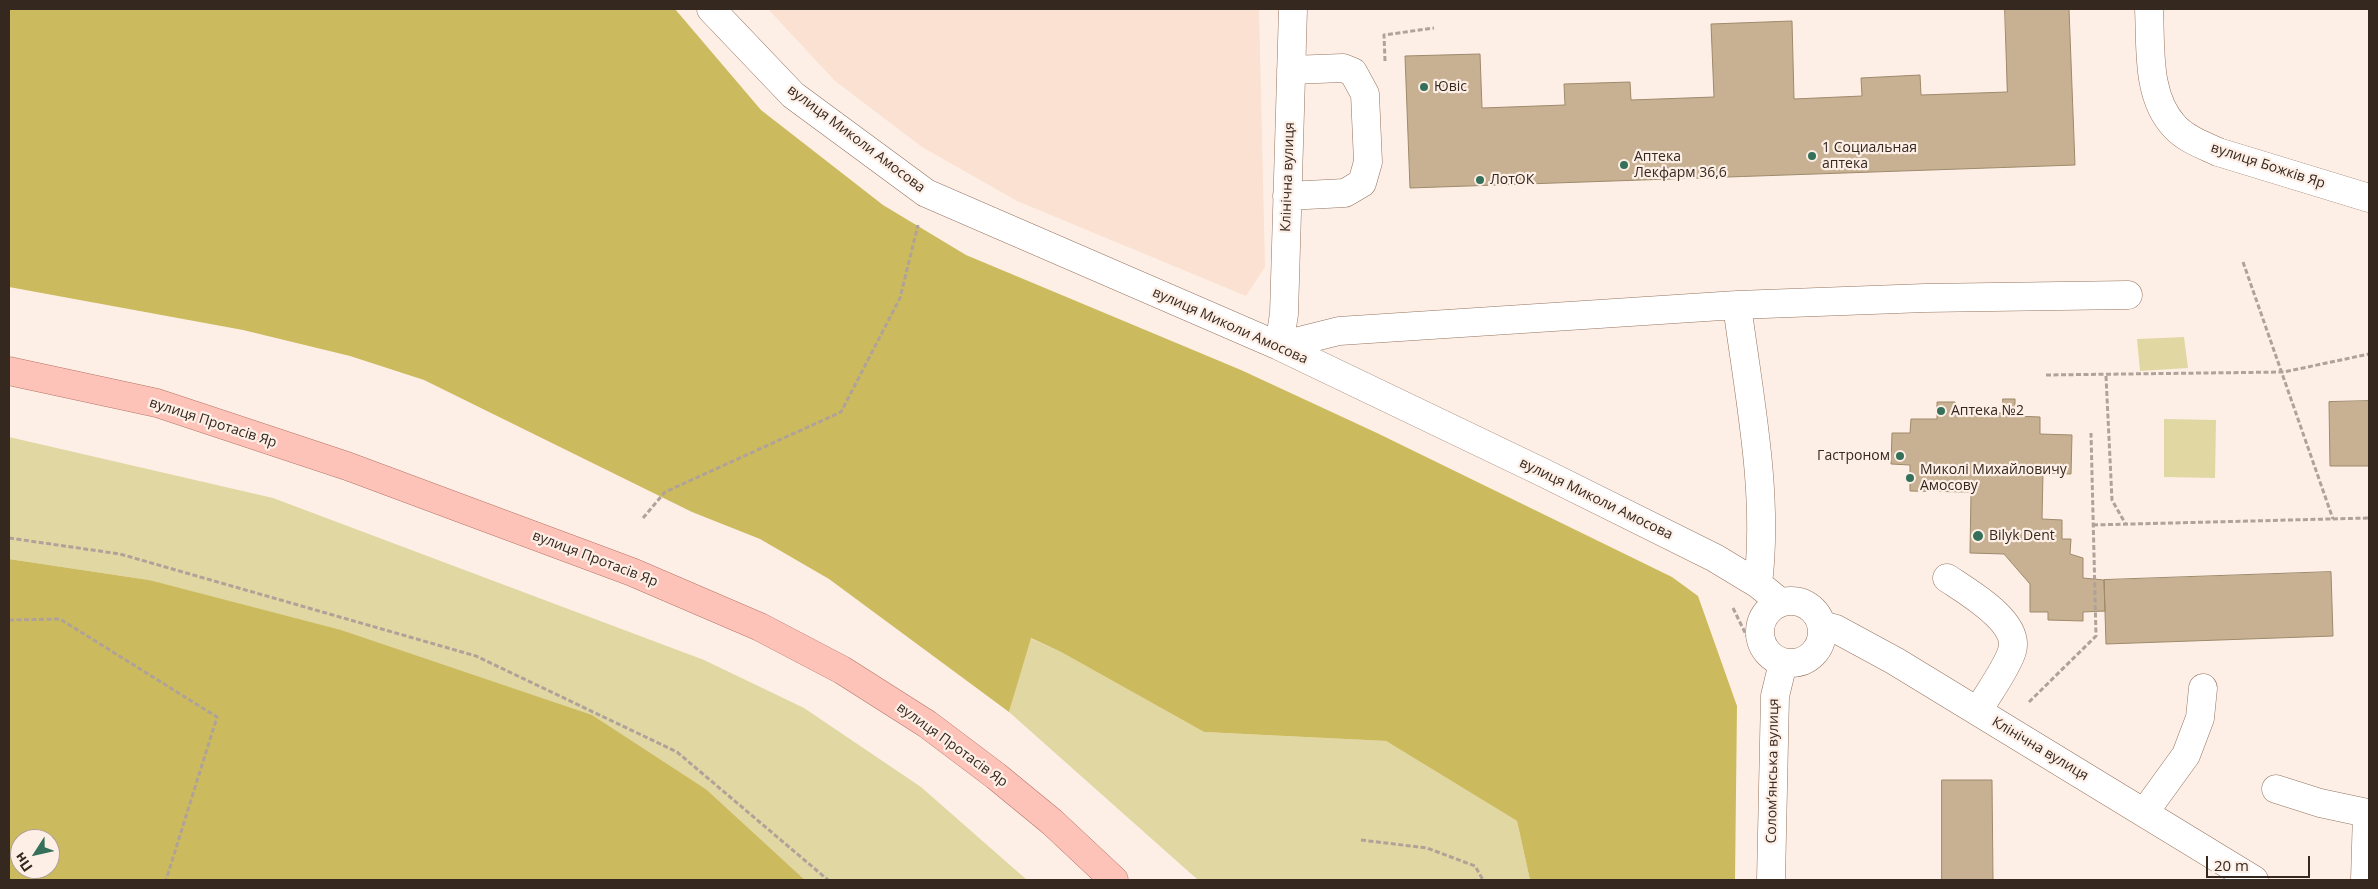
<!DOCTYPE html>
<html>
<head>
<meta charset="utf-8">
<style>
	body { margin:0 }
	#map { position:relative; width:2378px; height:889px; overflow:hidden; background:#feefe6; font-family:"Open Sans",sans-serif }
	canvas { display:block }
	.frame { position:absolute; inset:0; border:10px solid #35281f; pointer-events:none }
	.north { position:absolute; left:10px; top:829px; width:50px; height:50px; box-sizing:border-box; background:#feefe6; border:1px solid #ae9f96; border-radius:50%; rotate:235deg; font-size:14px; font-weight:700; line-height:20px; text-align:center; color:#35281f }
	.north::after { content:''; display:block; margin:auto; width:18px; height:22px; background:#34705a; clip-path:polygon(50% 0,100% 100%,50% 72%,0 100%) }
	.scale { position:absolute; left:2206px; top:856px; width:104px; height:22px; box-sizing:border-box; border:2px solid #35281f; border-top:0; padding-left:6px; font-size:15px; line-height:18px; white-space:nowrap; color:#35281f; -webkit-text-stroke:4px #feefe6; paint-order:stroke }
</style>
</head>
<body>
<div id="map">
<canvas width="2378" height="889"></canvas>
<div class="frame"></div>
<div class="north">Пн</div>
<div class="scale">20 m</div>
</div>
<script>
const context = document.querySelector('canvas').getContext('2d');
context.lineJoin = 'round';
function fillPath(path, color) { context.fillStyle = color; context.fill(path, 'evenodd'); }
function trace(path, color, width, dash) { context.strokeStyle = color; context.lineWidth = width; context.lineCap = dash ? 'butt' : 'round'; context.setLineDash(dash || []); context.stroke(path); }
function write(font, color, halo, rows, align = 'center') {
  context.font = font + ' "Open Sans",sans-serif'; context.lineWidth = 4.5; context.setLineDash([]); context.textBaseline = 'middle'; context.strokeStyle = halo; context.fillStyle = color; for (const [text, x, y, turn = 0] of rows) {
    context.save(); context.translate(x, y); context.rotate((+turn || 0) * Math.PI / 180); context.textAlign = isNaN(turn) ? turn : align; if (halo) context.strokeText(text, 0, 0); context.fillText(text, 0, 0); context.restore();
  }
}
fillPath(new Path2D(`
	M768,9H1259L1265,267L1246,296L1017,201L922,147L835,81Z`), '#fbe1d1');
fillPath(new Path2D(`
	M2184,337L2188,368L2140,371L2137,339Z
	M2164,419L2216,420L2215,478L2164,477Z
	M9,437L273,498L704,660L804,708L921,787L1027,880H805L707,790L149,580L9,559Z
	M1030,638L1061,652L1204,732L1386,741L1517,821L1530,880H1198L1009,712Z`), '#e1d7a3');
fillPath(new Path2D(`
	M9,9H675L761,110L883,205L966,255L1241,370L1377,433L1672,577L1698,596L1737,706L1735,880H1530L1517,821L1386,741L1204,732L1061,652L1031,638L1009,712L829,579L760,539L692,512L424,380L350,356L243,330L9,287Z
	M9,559L149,580L341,630L592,715L707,790L805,880H9ZM20,839H50V869H20Z`), '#ccbb5e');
const building = new Path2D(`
	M2005,9H2069L2075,165L1410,188L1405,56L1480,54L1482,108L1565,105L1564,84L1630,82L1631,100L1714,97L1711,24L1792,21L1794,99L1862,96L1861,78L1920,75L1921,95L2007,92Z
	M2003,399H2015V416L2040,417V434L2072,435L2071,474L2043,473L2042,519L2062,520V539H2071L2070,554L2083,558V578L2104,580L2105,611L2083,612V621L2048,620V612H2030V584L2004,554L1970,553L1971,492L1910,491V465L1891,464L1892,433H1910L1911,419H1937V402H1955V412L2003,413Z
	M2369,401V466H2330L2329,402Z
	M2331,572L2333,636L2106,644L2104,580Z
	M1942,780H1992L1993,880H1942Z`);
fillPath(building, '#c7b192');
trace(building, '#9e896b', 1);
const minor = new Path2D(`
	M711,9L793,95L926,193L1279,346L1544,473L1715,558L1758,584L1780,602
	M2149,9C2151,47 2146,97 2175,127C2186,139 2203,145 2218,152L2369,198
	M1287,196L1345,193L1362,183L1368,162L1365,94L1353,72L1343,68L1291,70
	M1737,305C1749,397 1769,492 1758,584
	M1279,346L1339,331L1737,305L1925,298L2128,295
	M1279,346L1284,314L1293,9
	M1947,578C1968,592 2021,622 2012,651C2007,668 1987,695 1978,711
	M1760 632a31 31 0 1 1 62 0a31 31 0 1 1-62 0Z
	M1822,625L1836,629L1895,661L2254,880
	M2276,789L2320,803L2367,813L2365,880
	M2144,813L2186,755L2200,718L2203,688
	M1771,880L1775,696L1783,663`);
const major = new Path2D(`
	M9,371L157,403L347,466L632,572L760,627L842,670L927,724L996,776L1052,822L1114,880`);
trace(minor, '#937460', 29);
trace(major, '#b67365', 29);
trace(new Path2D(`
	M1385,61L1384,35L1434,28
	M2243,262L2333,519
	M2046,375L2284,372L2369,354
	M2106,376L2112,500L2125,523
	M643,518L665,492L841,412L900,298L918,225
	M2093,525L2369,518
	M9,538L120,554L476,656L677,752L828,880
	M1733,608L1754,651
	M9,620L60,619L217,717L166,880
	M2029,702L2096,636L2091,433
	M1361,840L1427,848L1475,866L1483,880`), '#b0a299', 3, [5, 2.5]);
trace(minor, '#fff', 28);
trace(major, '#fdc3b9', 28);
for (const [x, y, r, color] of [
	[1424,87,5,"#34705a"],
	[1812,156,5,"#34705a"],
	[1624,165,5,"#34705a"],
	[1480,180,5,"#34705a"],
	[1941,411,5,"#34705a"],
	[1900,456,5,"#34705a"],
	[1910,478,5,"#34705a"],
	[1978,536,6,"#34705a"]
]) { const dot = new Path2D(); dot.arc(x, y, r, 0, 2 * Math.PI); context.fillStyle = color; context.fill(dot); trace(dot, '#feefe6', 2); }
write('14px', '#35281f', '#feefe6', [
	["Ювіс",1434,87],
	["1 Социальная",1822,148],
	["аптека",1822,164],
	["Аптека",1634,157],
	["Лекфарм 36,6",1634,173],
	["ЛотОК",1490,180],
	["Аптека №2",1951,411],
	["Гастроном",1890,456,"right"],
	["Миколі Михайловичу",1920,470],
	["Амосову",1920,486],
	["Bilyk Dent",1989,536]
], 'left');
write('14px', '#35281f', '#feefe6', [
	["вулиця Миколи Амосова",856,139,37],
	["вулиця Божків Яр",2268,166,18],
	["Клінічна вулиця",1288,177,-88],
	["вулиця Миколи Амосова",1230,326,24],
	["вулиця Протасів Яр",213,423,18],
	["вулиця Миколи Амосова",1596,499,26],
	["вулиця Протасів Яр",595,559,21],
	["вулиця Протасів Яр",952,745,36],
	["Клінічна вулиця",2040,749,31],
	["Соломʼянська вулиця",1773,771,-89]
]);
</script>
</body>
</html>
